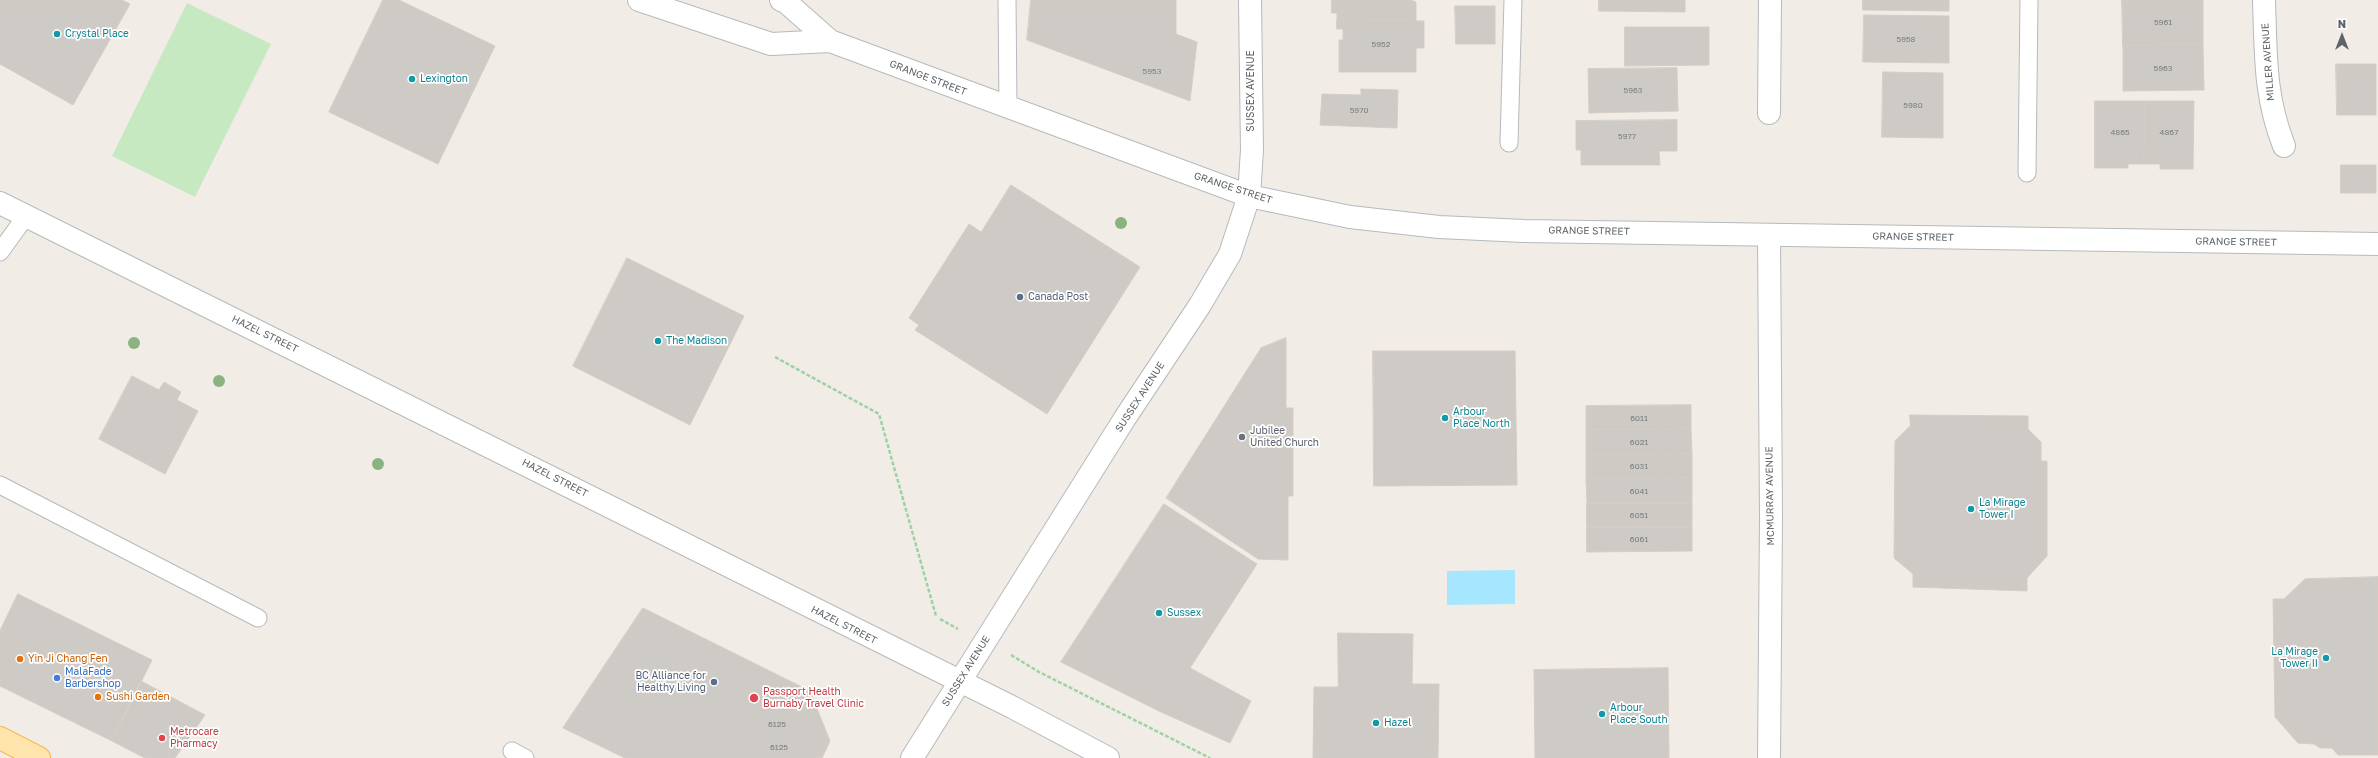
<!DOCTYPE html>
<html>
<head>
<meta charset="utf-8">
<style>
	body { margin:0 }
	#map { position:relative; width:2378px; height:758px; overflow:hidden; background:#f1ede6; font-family:"Golos Text",sans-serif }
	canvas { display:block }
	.north { position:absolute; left:2322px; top:16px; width:40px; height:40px; -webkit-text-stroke:3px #fff; paint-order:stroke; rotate:0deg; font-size:11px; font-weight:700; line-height:16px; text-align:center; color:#5d6367 }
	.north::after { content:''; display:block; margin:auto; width:14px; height:18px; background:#5d6367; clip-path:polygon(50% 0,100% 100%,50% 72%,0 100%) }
</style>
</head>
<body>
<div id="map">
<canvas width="2378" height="758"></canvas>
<div class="north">N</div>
</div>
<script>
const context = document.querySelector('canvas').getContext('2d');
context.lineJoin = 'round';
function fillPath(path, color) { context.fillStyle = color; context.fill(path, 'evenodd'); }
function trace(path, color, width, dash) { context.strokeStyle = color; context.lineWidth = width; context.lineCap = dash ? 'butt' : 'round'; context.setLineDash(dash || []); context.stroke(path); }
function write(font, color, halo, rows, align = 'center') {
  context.font = font + ' "Golos Text",sans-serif'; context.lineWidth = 3.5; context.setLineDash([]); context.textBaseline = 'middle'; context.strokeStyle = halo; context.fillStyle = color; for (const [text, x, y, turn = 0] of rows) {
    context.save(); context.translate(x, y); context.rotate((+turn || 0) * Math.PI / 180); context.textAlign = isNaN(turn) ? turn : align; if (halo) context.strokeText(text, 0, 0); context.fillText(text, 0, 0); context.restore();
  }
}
fillPath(new Path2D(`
	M187,3L271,44L195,197L112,156Z`), '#c7e9c1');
fillPath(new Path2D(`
	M1515,570V604L1447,605V571Z`), '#a7e6ff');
const building = new Path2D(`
	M0,0H122L130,4L73,105L0,64Z
	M383,0H399L495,46L438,164L329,112Z
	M1031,0H1176V34L1197,42L1190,101L1027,40Z
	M1332,0H1411L1416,2V21L1337,20V13H1332Z
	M1599,0H1685V12L1599,11Z
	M1863,0H1949V11L1863,10Z
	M2122,0H2203V44L2123,46Z
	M1455,6H1495V44H1456Z
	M1864,15L1949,16V63L1863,62Z
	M1337,20L1424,21V48H1416V72H1339V40H1343V29H1337Z
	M1625,27H1709V65L1625,66Z
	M2203,44L2204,90L2123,91V46Z
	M2336,64H2376V115H2337Z
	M1677,68L1678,111L1589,113L1588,69Z
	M1883,72L1943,73V138L1882,137Z
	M1361,89L1398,90L1397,128L1320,125L1322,94L1361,95Z
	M2095,101H2145L2144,164H2128V168H2095Z
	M2145,101H2194L2193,169H2160V164H2144Z
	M1677,120V151H1659L1660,165H1581V150H1576V121Z
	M2341,165H2376V193H2341Z
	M1011,185L1140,267L1047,414L915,330L919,325L909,318L969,224L981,232Z
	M627,258L744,316L690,425L573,366Z
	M1286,338V408H1293V496H1288V560L1258,559L1166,498L1261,348Z
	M1373,351H1515L1517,485L1374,486Z
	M132,376L159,390L164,382L181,392L177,400L198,411L165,474L99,439Z
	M1691,405V429L1586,430V406Z
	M1910,415L2028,416V429L2041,442V461H2047V556L2027,578V591L1913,587V574L1894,558L1895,441L1910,426Z
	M1691,429L1692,454L1586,455V430Z
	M1692,454V478L1586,479V455Z
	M1692,478V503H1587L1586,479Z
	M1587,503H1692V527H1587Z
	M1164,504L1257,564L1190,668L1251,701L1230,743L1161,712L1061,662Z
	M1587,527H1692V551L1587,552Z
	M2378,577V755H2338L2332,748H2320L2314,744L2298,743L2275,717L2273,599H2284L2305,579Z
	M18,594L152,660L112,741L0,686V631Z
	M643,608L810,691L830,741L822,758H625L563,728Z
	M1338,633L1413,634L1412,684H1439L1438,758H1313L1314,687H1338Z
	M1668,668L1669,758H1535L1534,670Z
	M141,681L205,715L175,758H145L112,741Z`);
fillPath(building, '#cecac5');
trace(building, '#d6cdc3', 1);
const service = new Path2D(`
	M1007,0L1008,107
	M1509,143L1513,0
	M2027,173L2029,0
	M0,252L26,216
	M0,485L258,618
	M512,751L525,758`);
const minor = new Path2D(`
	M2264,0C2266,54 2264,95 2284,146
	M1769,113L1770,0
	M0,203L1012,707L1108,758
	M912,758L1125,418L1200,305L1230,254L1249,196L1252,150L1250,0`);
const tertiary = new Path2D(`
	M1769,758L1771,518L1769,235`);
const secondary = new Path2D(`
	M639,0L771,44L830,41
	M781,0L786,2L830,41L1249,196L1350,217L1439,227L1524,231L2378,244`);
const primary = new Path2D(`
	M0,738L39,758`);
trace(service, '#b6b9bd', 19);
trace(minor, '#b6b9bd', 24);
trace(tertiary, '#b6b9bd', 24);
trace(secondary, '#b4babe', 24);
trace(primary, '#fab455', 24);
trace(new Path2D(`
	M775,357L879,414L936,616
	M940,619L958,629
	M1011,655L1039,672L1210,758`), '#9dd2a5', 2.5, [4, 2]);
trace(service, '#fff', 17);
trace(minor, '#fff', 22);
trace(tertiary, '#fff', 22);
trace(secondary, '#fff', 22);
trace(primary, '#ffe5ac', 22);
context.fillStyle = '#8bb381';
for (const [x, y] of [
	[1121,223],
	[134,343],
	[219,381],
	[378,464]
]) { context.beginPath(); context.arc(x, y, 6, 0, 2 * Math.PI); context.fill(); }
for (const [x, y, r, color] of [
	[57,34,4,"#0f9aa8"],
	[412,79,4,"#0f9aa8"],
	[1020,297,4,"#5c6f8a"],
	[658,341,4,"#0f9aa8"],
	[1445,418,4,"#0f9aa8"],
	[1242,437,4,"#6b7280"],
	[1971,509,4,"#0f9aa8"],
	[1159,613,4,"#0f9aa8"],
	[2326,658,4,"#0f9aa8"],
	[20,659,4,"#e8710a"],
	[57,678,4,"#3f7fe0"],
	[714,682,4,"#5c6f8a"],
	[98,697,4,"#e8710a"],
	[754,698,5,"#e0444e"],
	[1602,714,4,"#0f9aa8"],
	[1376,723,4,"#0f9aa8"],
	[162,738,4,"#e0444e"]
]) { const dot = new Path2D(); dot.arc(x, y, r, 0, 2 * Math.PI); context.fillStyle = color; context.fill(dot); trace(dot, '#fff', 1.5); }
write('8px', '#797d7e', null, [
	["5961",2163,22],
	["5958",1906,39],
	["5952",1381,44],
	["5963",2163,68],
	["5953",1152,71],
	["5963",1633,90],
	["5980",1913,105],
	["5970",1359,110],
	["4865",2120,132],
	["4867",2169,132],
	["5977",1627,136],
	["6011",1639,418],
	["6021",1639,442],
	["6031",1639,466],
	["6041",1639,491],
	["6051",1639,515],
	["6061",1639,539],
	["6125",777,724],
	["6125",779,747]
]);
write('10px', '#0d838f', '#fff', [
	["Crystal Place",65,34],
	["Lexington",420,79],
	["The Madison",666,341],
	["Arbour",1453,412],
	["Place North",1453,424],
	["La Mirage",1979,503],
	["Tower I",1979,515],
	["Sussex",1167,613],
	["La Mirage",2318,652,"right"],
	["Tower II",2318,664,"right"],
	["Arbour",1610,708],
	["Place South",1610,720],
	["Hazel",1384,723]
], 'left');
write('10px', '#5d6367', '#fff', [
	["MILLER AVENUE",2268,62,-94],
	["GRANGE STREET",928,78,21],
	["SUSSEX AVENUE",1251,91,-90],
	["GRANGE STREET",1233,188,18],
	["GRANGE STREET",1589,231,1],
	["GRANGE STREET",1913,237,1],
	["GRANGE STREET",2236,242,1],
	["HAZEL STREET",265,334,26],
	["SUSSEX AVENUE",1140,397,-57],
	["HAZEL STREET",555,478,27],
	["MCMURRAY AVENUE",1770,496,-91],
	["HAZEL STREET",844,625,27],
	["SUSSEX AVENUE",966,671,-58]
]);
write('10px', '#4e5e75', '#fff', [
	["Canada Post",1028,297],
	["BC Alliance for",706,676,"right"],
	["Healthy Living",706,688,"right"]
], 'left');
write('10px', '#5b616d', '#fff', [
	["Jubilee",1250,431],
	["United Church",1250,443]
], 'left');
write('10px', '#c56008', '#fff', [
	["Yin Ji Chang Fen",28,659],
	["Sushi Garden",106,697]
], 'left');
write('10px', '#366cbe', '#fff', [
	["MalaFade",65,672],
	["Barbershop",65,684]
], 'left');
write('10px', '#be3a42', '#fff', [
	["Passport Health",763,692],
	["Burnaby Travel Clinic",763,704],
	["Metrocare",170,732],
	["Pharmacy",170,744]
], 'left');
</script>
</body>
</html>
